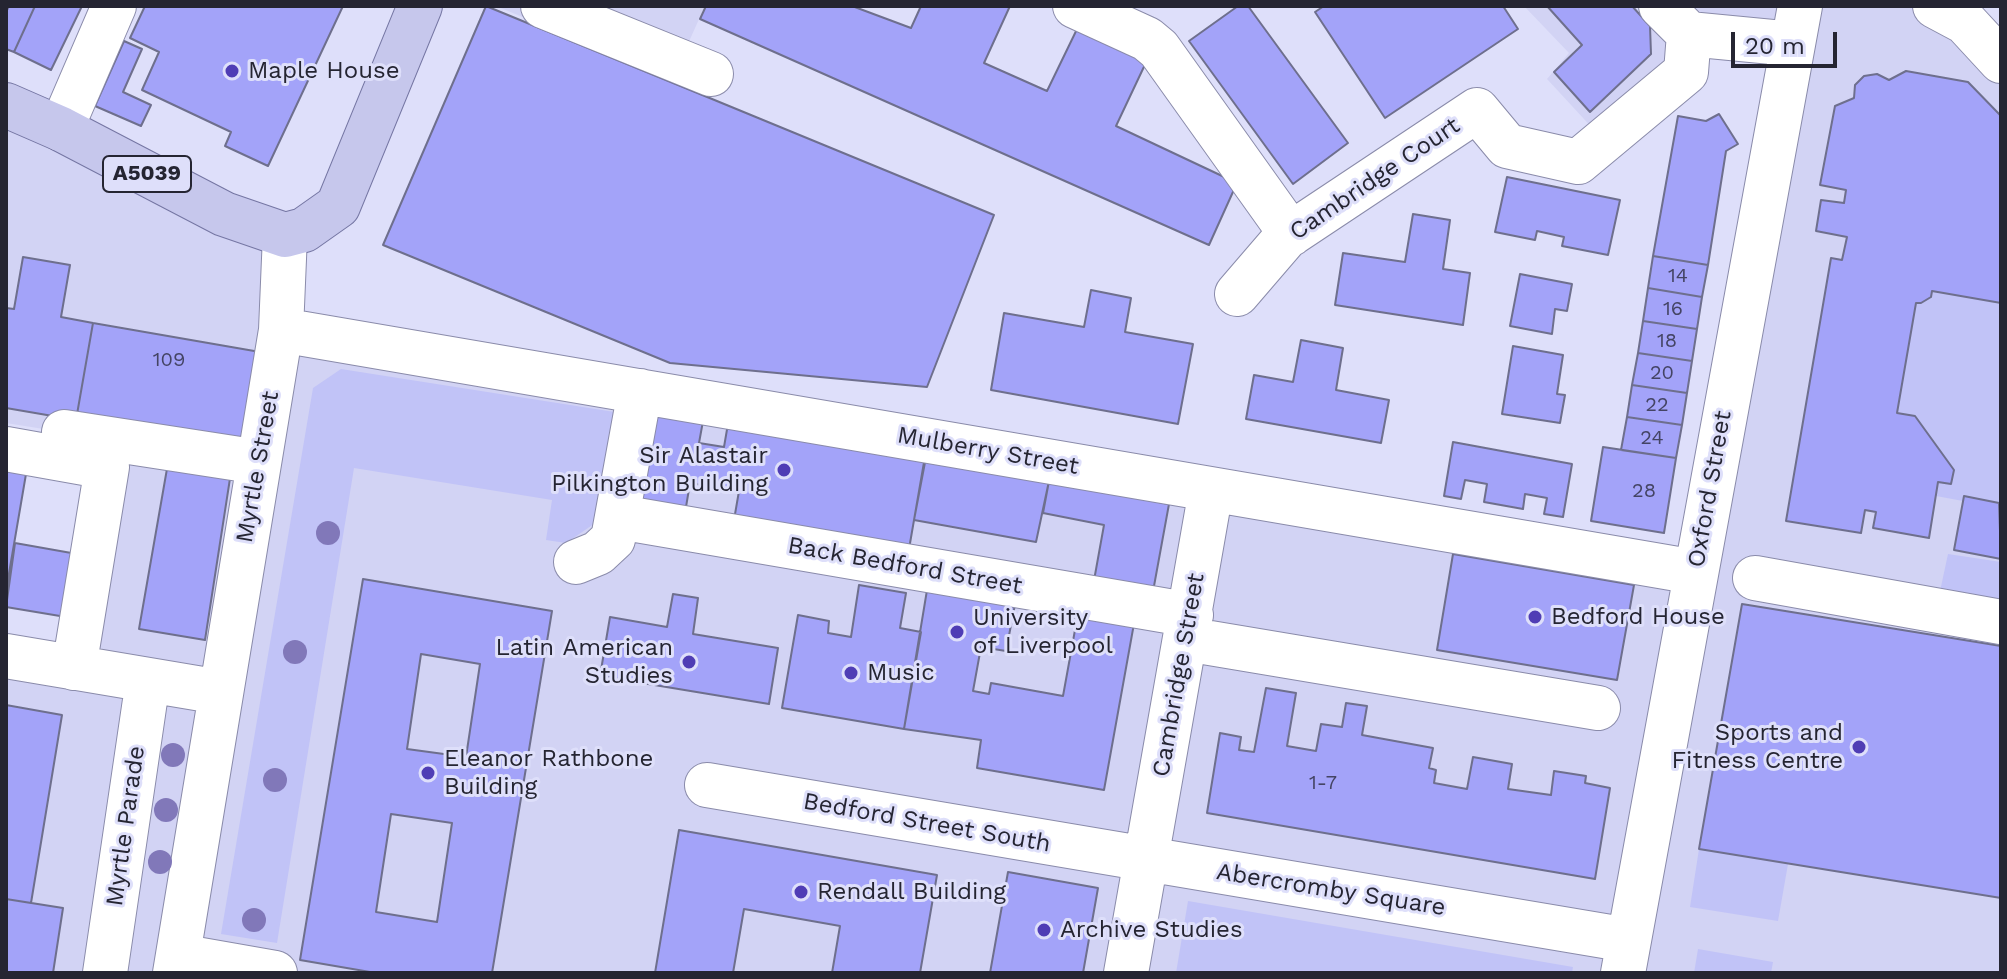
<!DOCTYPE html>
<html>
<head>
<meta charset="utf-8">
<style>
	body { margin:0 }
	#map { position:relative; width:2007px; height:979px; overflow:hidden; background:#dedffa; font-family:"Work Sans",sans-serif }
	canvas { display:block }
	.frame { position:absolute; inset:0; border:8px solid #252532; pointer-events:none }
	.scale { position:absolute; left:1731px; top:32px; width:106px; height:36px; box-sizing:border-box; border:4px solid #252532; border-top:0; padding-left:10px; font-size:24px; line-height:28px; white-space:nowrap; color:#252532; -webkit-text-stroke:6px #dedffa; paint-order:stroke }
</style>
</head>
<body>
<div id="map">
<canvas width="2007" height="979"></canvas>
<div class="frame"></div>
<div class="scale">20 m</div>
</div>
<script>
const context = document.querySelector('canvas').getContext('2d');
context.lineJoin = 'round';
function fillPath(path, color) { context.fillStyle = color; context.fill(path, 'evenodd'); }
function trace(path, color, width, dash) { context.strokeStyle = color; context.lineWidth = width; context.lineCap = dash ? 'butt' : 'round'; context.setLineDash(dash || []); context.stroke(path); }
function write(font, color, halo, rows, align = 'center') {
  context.font = font + ' "Work Sans",sans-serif'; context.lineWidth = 6; context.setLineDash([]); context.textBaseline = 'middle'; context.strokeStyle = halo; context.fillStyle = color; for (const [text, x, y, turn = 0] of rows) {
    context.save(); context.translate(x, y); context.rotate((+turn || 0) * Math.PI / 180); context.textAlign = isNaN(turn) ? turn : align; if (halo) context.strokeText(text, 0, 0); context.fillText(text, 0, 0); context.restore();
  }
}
fillPath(new Path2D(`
	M496,6H705L672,79Z
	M1524,6H1633L1680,57L1596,132L1547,79L1569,53Z
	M1661,6H1935L2001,61V973H6V656L99,638L131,460L119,441L6,423V132L12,108L285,235L281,329L1695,572L1792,45Z`), '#d2d3f4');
fillPath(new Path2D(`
	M1932,291L2001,303V513L1964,497L1963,501L1936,496L1938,482L1954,470L1915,416L1897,413L1916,303H1921L1931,297Z
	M341,369L621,413L604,517L566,543L546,540L552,500L354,468L277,943L221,934L313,388Z
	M1948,554L2001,562V606L1939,596Z
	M1699,849L1788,864L1778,921L1690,907Z
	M1188,901L1573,967L1572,973H1176Z
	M1698,949L1773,962L1771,973H1694Z`), '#c1c3f7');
const building = new Path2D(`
	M9,6H35L14,52L6,49V12Z
	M35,6H82L51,70L14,52Z
	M145,6H343L268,166L225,146L231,132L142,90L159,52L130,38Z
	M486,6L994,215L927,387L670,363L383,245Z
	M706,6H852L911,28L921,6H1010L984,63L1047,91L1079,25L1150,54L1116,126L1237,183L1209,245L700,19Z
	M1238,6H1248L1348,143L1293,184L1189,41Z
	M1324,6H1503L1518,29L1385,118L1315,12Z
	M1547,6H1632L1650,26L1651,54L1590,112L1554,72L1582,45Z
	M124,41L142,49L123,92L151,105L141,126L95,106Z
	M1906,71L1968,82L2001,116V303L1932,291L1931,297L1921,303H1916L1897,413L1915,416L1954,470L1951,484L1938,482L1929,538L1873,528L1876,512L1865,510L1861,533L1786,521L1831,258L1842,260L1847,237L1816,231L1821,200L1844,203L1846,190L1820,185L1835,106L1854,98L1855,85L1864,76L1877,74L1889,80Z
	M1719,114L1738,144L1726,151L1708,265L1653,256L1678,116L1706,121Z
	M1507,177L1620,200L1608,255L1562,246L1564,237L1537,231L1535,240L1495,232Z
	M1413,214L1450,220L1443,269L1470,273L1463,325L1335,305L1343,253L1405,262Z
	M1653,256L1708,265L1702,297L1648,288Z
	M23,257L70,265L61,317L93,323L76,420L6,408V308L14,309Z
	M1520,274L1572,284L1567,311L1555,309L1552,334L1510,326Z
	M1648,288L1702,297L1697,329L1643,321Z
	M1091,290L1131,298L1125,332L1193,344L1178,424L991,390L1004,313L1084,327Z
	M1643,321L1697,329L1692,361L1638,353Z
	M93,323L260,352L243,449L76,420Z
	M1301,340L1343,348L1336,390L1389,400L1381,443L1246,419L1254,375L1293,382Z
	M1513,346L1563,355L1557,394L1565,395L1560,423L1502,414Z
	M1638,353L1692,361L1687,393L1632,385Z
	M1632,385L1687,393L1682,425L1627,417Z
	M655,412L703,421L699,443L724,447L730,412L927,445L909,549L734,520L739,491L690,483L686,507L639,499Z
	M1627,417L1682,425L1676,458L1621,450Z
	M1453,442L1572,464L1563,517L1544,514L1547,498L1525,494L1523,509L1484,502L1487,484L1465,480L1461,499L1444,496Z
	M1603,447L1676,458L1664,533L1591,521Z
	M926,457L1049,481L1036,542L914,520Z
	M168,463L231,472L205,640L139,629Z
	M6,471L26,474L6,591Z
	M1049,481L1169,504L1152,597L1093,586L1104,525L1043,513Z
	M1964,496L1999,503L2001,559L1954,550Z
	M15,543L77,554L66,617L6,607Z
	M1453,554L1634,585L1617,680L1437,650Z
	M929,578L1017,594L1006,651L981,647L973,691L989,694L991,683L1063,696L1079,608L1135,618L1104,790L977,768L981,740L904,729Z
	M363,579L552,611L492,973H376L300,960ZM421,654L480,664L466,757L407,749ZM391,814L452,823L437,922L376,912Z
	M859,585L906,593L900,628L921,632L904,729L782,708L798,615L829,621L828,633L851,637Z
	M673,594L698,598L693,634L778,648L769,704L600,676L610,617L667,627Z
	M1742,604L2001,646V898L1699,849Z
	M1266,688L1296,693L1287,746L1316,751L1321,724L1342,727L1346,703L1367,706L1362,735L1433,748L1429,768L1436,770L1434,783L1467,789L1473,757L1512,764L1508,789L1551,795L1554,771L1586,776L1585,783L1610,788L1595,879L1207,813L1220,733L1241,737L1239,750L1254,752Z
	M6,705L62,715L31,903L6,899Z
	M679,830L937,875L920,973H832L840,926L744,909L733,973H655Z
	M1008,872L1098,888L1083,973H990Z
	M6,899L63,908L53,973H6Z`);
fillPath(building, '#a3a3f9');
trace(building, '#6e6f8d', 2);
const minor = new Path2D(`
	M543,6L711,74
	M1075,6L1147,39L1159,49L1291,234
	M1661,6L1689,34L1793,44
	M1935,6L1965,22L2001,61
	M61,129L114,6
	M1237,294L1286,237L1477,110L1507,146L1578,162L1686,72L1689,34
	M281,330L1695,572
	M64,432L259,462
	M6,449L107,467L74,668
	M619,517L1191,615
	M576,562L598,553L613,539L640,391
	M1755,578L2001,622
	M1186,639L1598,708
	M6,656L220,692
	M707,785L1628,940
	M178,956L275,973
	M105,973L148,680
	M175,973L281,330L285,235
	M1126,973L1211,490
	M1623,973L1800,6`);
const major = new Path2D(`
	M6,105L61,129L224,214L285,235L304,230L338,206L420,6`);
trace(minor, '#8a8baa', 46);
trace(major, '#7576a3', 46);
trace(minor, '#fff', 44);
trace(major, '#c6c7ec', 44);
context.fillStyle = '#8178b9';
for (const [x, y] of [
	[328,533],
	[295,652],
	[173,755],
	[275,780],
	[166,810],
	[160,862],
	[254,920]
]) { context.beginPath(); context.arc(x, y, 12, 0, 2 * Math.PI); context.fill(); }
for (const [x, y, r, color] of [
	[232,71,8,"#4f3db5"],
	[784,470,8,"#4f3db5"],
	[1535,617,8,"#4f3db5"],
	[957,632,8,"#4f3db5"],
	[689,662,8,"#4f3db5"],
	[851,673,8,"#4f3db5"],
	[1859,747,8,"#4f3db5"],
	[428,773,8,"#4f3db5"],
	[801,892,8,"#4f3db5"],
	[1044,930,8,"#4f3db5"]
]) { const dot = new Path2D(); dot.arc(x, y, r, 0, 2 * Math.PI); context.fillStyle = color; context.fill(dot); trace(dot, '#dedffa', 3); }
write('20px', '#444464', null, [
	["14",1678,276],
	["16",1673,309],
	["18",1667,341],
	["109",169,360],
	["20",1662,373],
	["22",1657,405],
	["24",1652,438],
	["28",1644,491],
	["1-7",1323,783]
]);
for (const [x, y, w] of [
	[147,174,88]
]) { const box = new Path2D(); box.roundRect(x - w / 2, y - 18, w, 36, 6); context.fillStyle = '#dedffa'; context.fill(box); trace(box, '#252532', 2); }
write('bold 22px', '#252532', null, [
	["A5039",147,174]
]);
write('24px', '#252532', '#dedffa', [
	["Maple House",248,71],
	["Sir Alastair",768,456,"right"],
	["Pilkington Building",768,484,"right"],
	["Bedford House",1551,617],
	["University",973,618],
	["of Liverpool",973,646],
	["Latin American",673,648,"right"],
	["Studies",673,676,"right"],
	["Music",867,673],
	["Sports and",1843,733,"right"],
	["Fitness Centre",1843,761,"right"],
	["Eleanor Rathbone",444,759],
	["Building",444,787],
	["Rendall Building",817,892],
	["Archive Studies",1060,930]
], 'left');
write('24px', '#252532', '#dedffa', [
	["Cambridge Court",1375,179,-34],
	["Mulberry Street",988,451,10],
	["Myrtle Street",258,467,-80],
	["Oxford Street",1710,489,-80],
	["Back Bedford Street",905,566,10],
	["Cambridge Street",1179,675,-80],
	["Bedford Street South",927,823,10],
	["Myrtle Parade",126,826,-82],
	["Abercromby Square",1331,890,9]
]);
</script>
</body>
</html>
